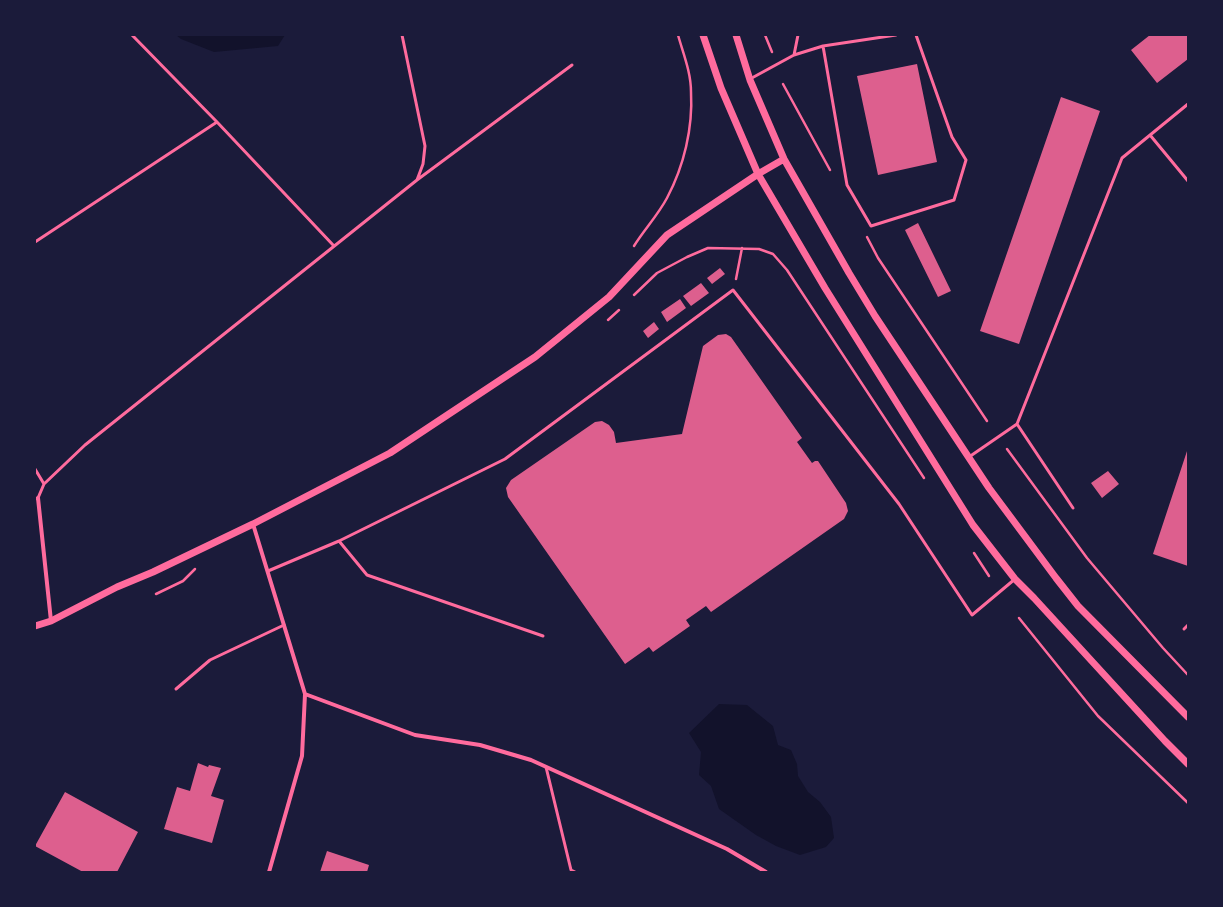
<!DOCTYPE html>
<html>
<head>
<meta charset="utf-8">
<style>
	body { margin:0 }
	#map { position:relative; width:1223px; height:907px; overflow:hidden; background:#1b1b3a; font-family:"DM Sans",sans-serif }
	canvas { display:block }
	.frame { position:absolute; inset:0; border:36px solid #1b1b3a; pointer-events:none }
</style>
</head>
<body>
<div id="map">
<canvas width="1223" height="907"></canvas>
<div class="frame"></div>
</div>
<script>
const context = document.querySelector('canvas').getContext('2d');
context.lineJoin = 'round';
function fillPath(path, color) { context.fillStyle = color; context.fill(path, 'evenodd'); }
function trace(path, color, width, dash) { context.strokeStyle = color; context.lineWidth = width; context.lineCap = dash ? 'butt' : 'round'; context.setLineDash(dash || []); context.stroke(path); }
fillPath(new Path2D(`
	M176,35H285L278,46L214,52L181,39Z
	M719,704L747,705L773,726L778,745L791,750L797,764L798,776L808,792L820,802L831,817L834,838L826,847L800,855L776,846L756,835L719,809L711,786L699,775L701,752L689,733Z`), '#12122b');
fillPath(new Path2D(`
	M1150,35H1188V59L1157,83L1131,50Z
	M917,64L937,162L878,175L857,76Z
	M1061,97L1100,111L1019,344L980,331Z
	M918,223L951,291L938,297L905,230Z
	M720,268L725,274L712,284L707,278Z
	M701,283L709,293L691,306L683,296Z
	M680,299L686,308L667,322L661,312Z
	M654,322L659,329L648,338L643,331Z
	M726,334L731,337L802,438L797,442L812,463L815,461H818L846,503L848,511L844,519L711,612L706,606L686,620L690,626L653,652L649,647L625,664L508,497L506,488L511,480L595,422L602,421L609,425L614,432L616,443L682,434L703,346L718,335Z
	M1188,448V566L1153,554Z
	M1108,471L1119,484L1102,498L1091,483Z
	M198,763L208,767L209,765L221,768L211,796L224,800L212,843L164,829L177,787L190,791Z
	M65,792L138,832L117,872H83L35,846Z
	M327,851L369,865L367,872H320Z`), '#dd5f8e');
trace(new Path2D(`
	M765,35L772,52
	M783,84L830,170
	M867,237L878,258L987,421
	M634,246C644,230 658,215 667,198C684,166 693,128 691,92C691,72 683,53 678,35
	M736,279L742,248
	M634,295L657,273L687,257L708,248L759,249L773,254L787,270L924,478
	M608,320L619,310
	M1007,449L1087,558L1163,648L1188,675
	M974,553L989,576
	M156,594L183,581L195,569
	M1019,618L1098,716L1188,803`), '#ff6b9d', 2.5);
trace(new Path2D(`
	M132,35L217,122L334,246
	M402,35L425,146L423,164L417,180
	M823,46L847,185L871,226L954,200L966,160L952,137L916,35
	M794,55L798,35
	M750,79L794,55L823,46L896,35
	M1150,135L1188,181
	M35,242L217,122
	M969,457L1017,424
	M35,469L44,484
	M35,499L38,498L44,484L85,445L417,180L572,65
	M1073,508L1017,424L1122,158L1188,104
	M339,541L367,575L543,636
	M268,571L339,541L505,459L733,290L899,504L972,615L1015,579
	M1184,629L1188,625
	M176,689L210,660L284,625
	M546,767L571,870L575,872`), '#ff6b9d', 3);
trace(new Path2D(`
	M38,498L51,621
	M253,524L305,694L302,756L269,872
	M305,694L415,735L480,745L531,760L727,849L766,872`), '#ff6b9d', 4);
trace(new Path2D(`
	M703,35L721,88L758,174L825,288L973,525L1015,579L1034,598L1165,741L1188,764
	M736,35L750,80L784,159L849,273L875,316L989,488L1056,578L1078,606L1188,717
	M35,626L51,621L117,587L153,572L253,524L390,453L535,357L609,297L667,235L758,174L784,159`), '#ff6b9d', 7);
</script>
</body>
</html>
